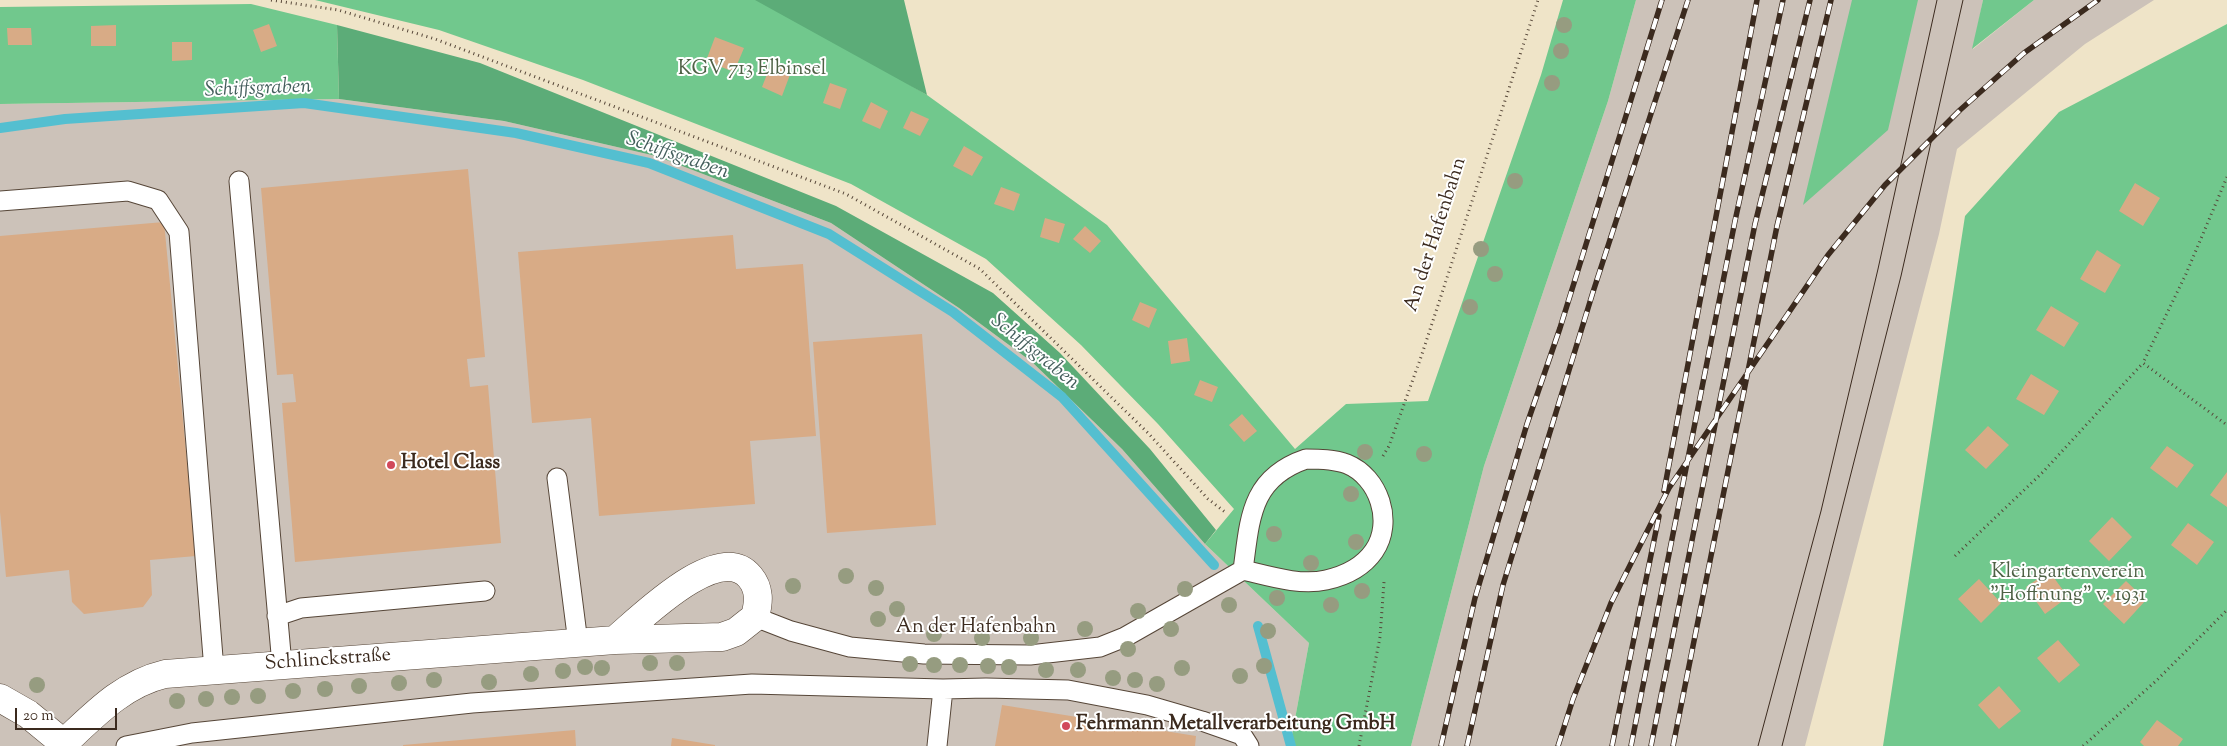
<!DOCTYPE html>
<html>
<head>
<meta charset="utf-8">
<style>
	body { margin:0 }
	#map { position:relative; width:2227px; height:746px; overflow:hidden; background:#efe4c8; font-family:"Sorts Mill Goudy",serif }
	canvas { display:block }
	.scale { position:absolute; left:15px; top:708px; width:102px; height:22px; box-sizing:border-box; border:2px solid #3b2a1e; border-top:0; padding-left:6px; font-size:15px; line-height:18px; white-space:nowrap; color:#3b2a1e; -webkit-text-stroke:4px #fff; paint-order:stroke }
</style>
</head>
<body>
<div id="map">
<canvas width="2227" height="746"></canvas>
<div class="scale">20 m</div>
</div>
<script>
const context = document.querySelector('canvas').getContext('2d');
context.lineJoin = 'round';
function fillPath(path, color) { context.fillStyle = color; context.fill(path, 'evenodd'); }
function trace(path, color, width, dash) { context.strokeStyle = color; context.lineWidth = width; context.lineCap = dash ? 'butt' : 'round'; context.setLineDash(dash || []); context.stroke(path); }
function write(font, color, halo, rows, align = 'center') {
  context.font = font + ' "Sorts Mill Goudy",serif'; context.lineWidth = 4; context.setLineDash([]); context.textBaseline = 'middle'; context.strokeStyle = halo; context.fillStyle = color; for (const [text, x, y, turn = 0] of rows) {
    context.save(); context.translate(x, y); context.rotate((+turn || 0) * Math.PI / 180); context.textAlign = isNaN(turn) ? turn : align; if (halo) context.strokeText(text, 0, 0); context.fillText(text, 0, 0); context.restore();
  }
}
fillPath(new Path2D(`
	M1636,0H1983L1973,49L2034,0H2154L2085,44L1957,149L1939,234L1805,746H1411L1484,466L1608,101Z
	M339,99L504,121L656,156L831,223L959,308L1032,362L1122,449L1205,544L1309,643L1290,746H0V104Z`), '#ccc2b9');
fillPath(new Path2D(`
	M315,0H767L927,95L1107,225L1295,449L1346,404L1428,401L1541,75L1563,0H1636L1608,101L1484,466L1411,746H1290L1309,643L1205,544L1234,509L1158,424L1081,345L986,259L851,184L583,80L439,30Z
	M1852,0H1918L1888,130L1803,205Z
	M1983,0H2034L1972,49Z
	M251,4L337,25L339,99L0,104V7Z
	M2227,24V746H1883L1965,216L2059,112Z`), '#71c88d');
fillPath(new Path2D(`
	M755,0H904L927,95Z
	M337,25L480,63L836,206L993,293L1060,353L1150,449L1216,530L1205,544L1122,449L1032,362L959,308L831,223L656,156L504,121L339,99Z`), '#5cac78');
trace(new Path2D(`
	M0,128L65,119L304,103L516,133L649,163L829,234L953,312L1062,397L1214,565
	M1258,626L1291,746`), '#54bfd0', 10);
fillPath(new Path2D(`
	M269,24L277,46L261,52L253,30Z
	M116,25V46H91V26Z
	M7,28H31L32,45H8Z
	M715,37L744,48L734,72L706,61Z
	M172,42H192V60L172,61Z
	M771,64L791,72L782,96L762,87Z
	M830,83L847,89L840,109L823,103Z
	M871,102L888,111L880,129L862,121Z
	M911,111L929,119L920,136L903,128Z
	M964,146L983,157L972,176L953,166Z
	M468,169L485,357L467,359L470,387L488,385L501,543L295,562L282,403L296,402L293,374L277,375L261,188Z
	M2135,183L2160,198L2143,226L2119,211Z
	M1001,187L1020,194L1014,211L994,204Z
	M1045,218L1065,224L1059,243L1040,237Z
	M164,222L196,556L150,560L152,595L143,607L84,614L72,602L69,570L6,577L0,512V236Z
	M1085,226L1101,241L1090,253L1073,239Z
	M733,235L736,269L803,264L816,436L750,441L755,504L599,516L591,418L532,423L518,252Z
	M2097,250L2121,265L2105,293L2080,279Z
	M1140,302L1157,309L1149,328L1132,320Z
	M2051,306L2079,323L2064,347L2036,330Z
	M922,334L936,525L827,533L813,342Z
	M1187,338L1190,361L1171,364L1168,341Z
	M2031,374L2059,391L2044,415L2016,399Z
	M1200,380L1218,387L1212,402L1194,395Z
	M1242,414L1257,431L1244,442L1229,425Z
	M1988,426L2009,445L1986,469L1965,450Z
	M2167,446L2194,465L2177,488L2150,468Z
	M2227,472V507L2210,495Z
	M2112,517L2132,537L2109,561L2089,541Z
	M2188,523L2214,542L2197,565L2171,545Z
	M2049,571L2068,597L2045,614L2026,587Z
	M1979,579L2001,603L1981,623L1958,599Z
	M2126,581L2146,600L2124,624L2103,604Z
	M2058,640L2080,665L2059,683L2037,658Z
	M1999,686L2021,711L1999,729L1978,705Z
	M1002,705L1196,736L1195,746H995Z
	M2157,720L2183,739L2178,746H2144L2140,742Z
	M575,730L576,746H403V745Z
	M672,738L715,745V746H671Z`), '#d8ab86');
const lane = new Path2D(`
	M239,181L282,665
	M0,201L128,191L158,200L179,232L214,670
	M1306,459C1319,459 1334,459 1347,464C1379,477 1394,522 1374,551C1363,567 1344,576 1326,580C1300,586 1269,576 1243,570C1250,519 1250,478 1306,459Z
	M557,478L578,643
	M277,616L301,608L485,591
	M755,617L791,631L850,647L924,654L1030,655L1100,647L1125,637L1243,570
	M943,689L986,688L1068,690L1147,705L1202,721L1242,735L1249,746
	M126,746L192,733L472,703L752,684L943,689L937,746`);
const street = new Path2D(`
	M0,698L28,714L67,746
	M64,743C95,714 123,684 165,674L615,640L722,637L736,632L755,617C759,602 760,589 750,577C719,539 639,620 615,640`);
trace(lane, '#564638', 21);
trace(street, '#564638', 29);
trace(new Path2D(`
	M271,0L338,10L435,39L846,194L980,269L1149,434L1208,499L1225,512
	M2227,177L2186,274L2143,363L2227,425
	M1383,456L1389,446L1421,357L1538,0
	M1955,556L2043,472L2143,363
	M1359,746L1380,637L1384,582
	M2083,746L2156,681L2227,610`), '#564638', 3, [1, 4]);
trace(lane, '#fff', 19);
trace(street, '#fff', 28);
trace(new Path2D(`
	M1758,746L1821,511L1878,269L1937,0
	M1782,746L1901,276L1963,0`), '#3b2a1e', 1);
const rail = new Path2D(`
	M1664,491L1757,0
	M1441,746L1475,598L1527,424L1560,328L1662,0
	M1467,746L1503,585L1593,292L1688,0
	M1558,746L1573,699L1611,603L1669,488L1828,255L1885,185L1960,110L2024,53L2098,0
	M1612,746L1659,516
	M1631,746L1735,221L1783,0
	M1651,746L1755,224L1810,0
	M1673,746L1777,226L1831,0`);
trace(rail, '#3b2a1e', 5.5);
trace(rail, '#fff', 4, [11]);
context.fillStyle = '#969c80';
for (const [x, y] of [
	[1564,25],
	[1561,51],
	[1552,83],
	[1515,181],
	[1481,249],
	[1495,274],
	[1470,307],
	[1365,452],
	[1424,454],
	[1351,494],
	[1274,534],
	[1356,542],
	[1311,563],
	[846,576],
	[793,586],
	[876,588],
	[1185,589],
	[1362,591],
	[1277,598],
	[1229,605],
	[1331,605],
	[897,609],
	[1138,611],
	[878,619],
	[1085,629],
	[1171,629],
	[1268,631],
	[934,634],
	[982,638],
	[1031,638],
	[1128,649],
	[650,663],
	[677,663],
	[910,664],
	[934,665],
	[960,665],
	[988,666],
	[1264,666],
	[585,667],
	[1009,667],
	[602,668],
	[1182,668],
	[1046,670],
	[1078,670],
	[563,671],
	[531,674],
	[1240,676],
	[1113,678],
	[434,680],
	[1135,680],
	[489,682],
	[399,683],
	[1157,684],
	[37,685],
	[359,686],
	[325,689],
	[293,691],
	[258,696],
	[232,697],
	[206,699],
	[177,701]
]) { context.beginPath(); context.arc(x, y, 8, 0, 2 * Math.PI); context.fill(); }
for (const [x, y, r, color] of [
	[391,465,5,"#d1495b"],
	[1066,726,5,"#d1495b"]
]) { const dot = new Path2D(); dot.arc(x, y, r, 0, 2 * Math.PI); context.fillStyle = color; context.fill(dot); trace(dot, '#fff', 2); }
write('20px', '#4e6145', '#fff', [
	["KGV 713 Elbinsel",752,71],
	["Kleingartenverein",2068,574],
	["\"Hoffnung\" v. 1931",2068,597]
]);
write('20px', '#3b2a1e', '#fff', [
	["An der Hafenbahn",1437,235,-72],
	["An der Hafenbahn",976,629],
	["Schlinckstraße",328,661,-4]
]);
write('bold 20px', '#3b2a1e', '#fff', [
	["Hotel Class",401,465],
	["Fehrmann Metallverarbeitung GmbH",1076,726]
], 'left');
write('italic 21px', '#445e5c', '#fff', [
	["Schiffsgraben",258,90,-2],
	["Schiffsgraben",677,157,19],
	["Schiffsgraben",1034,353,39]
]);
</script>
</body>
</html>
